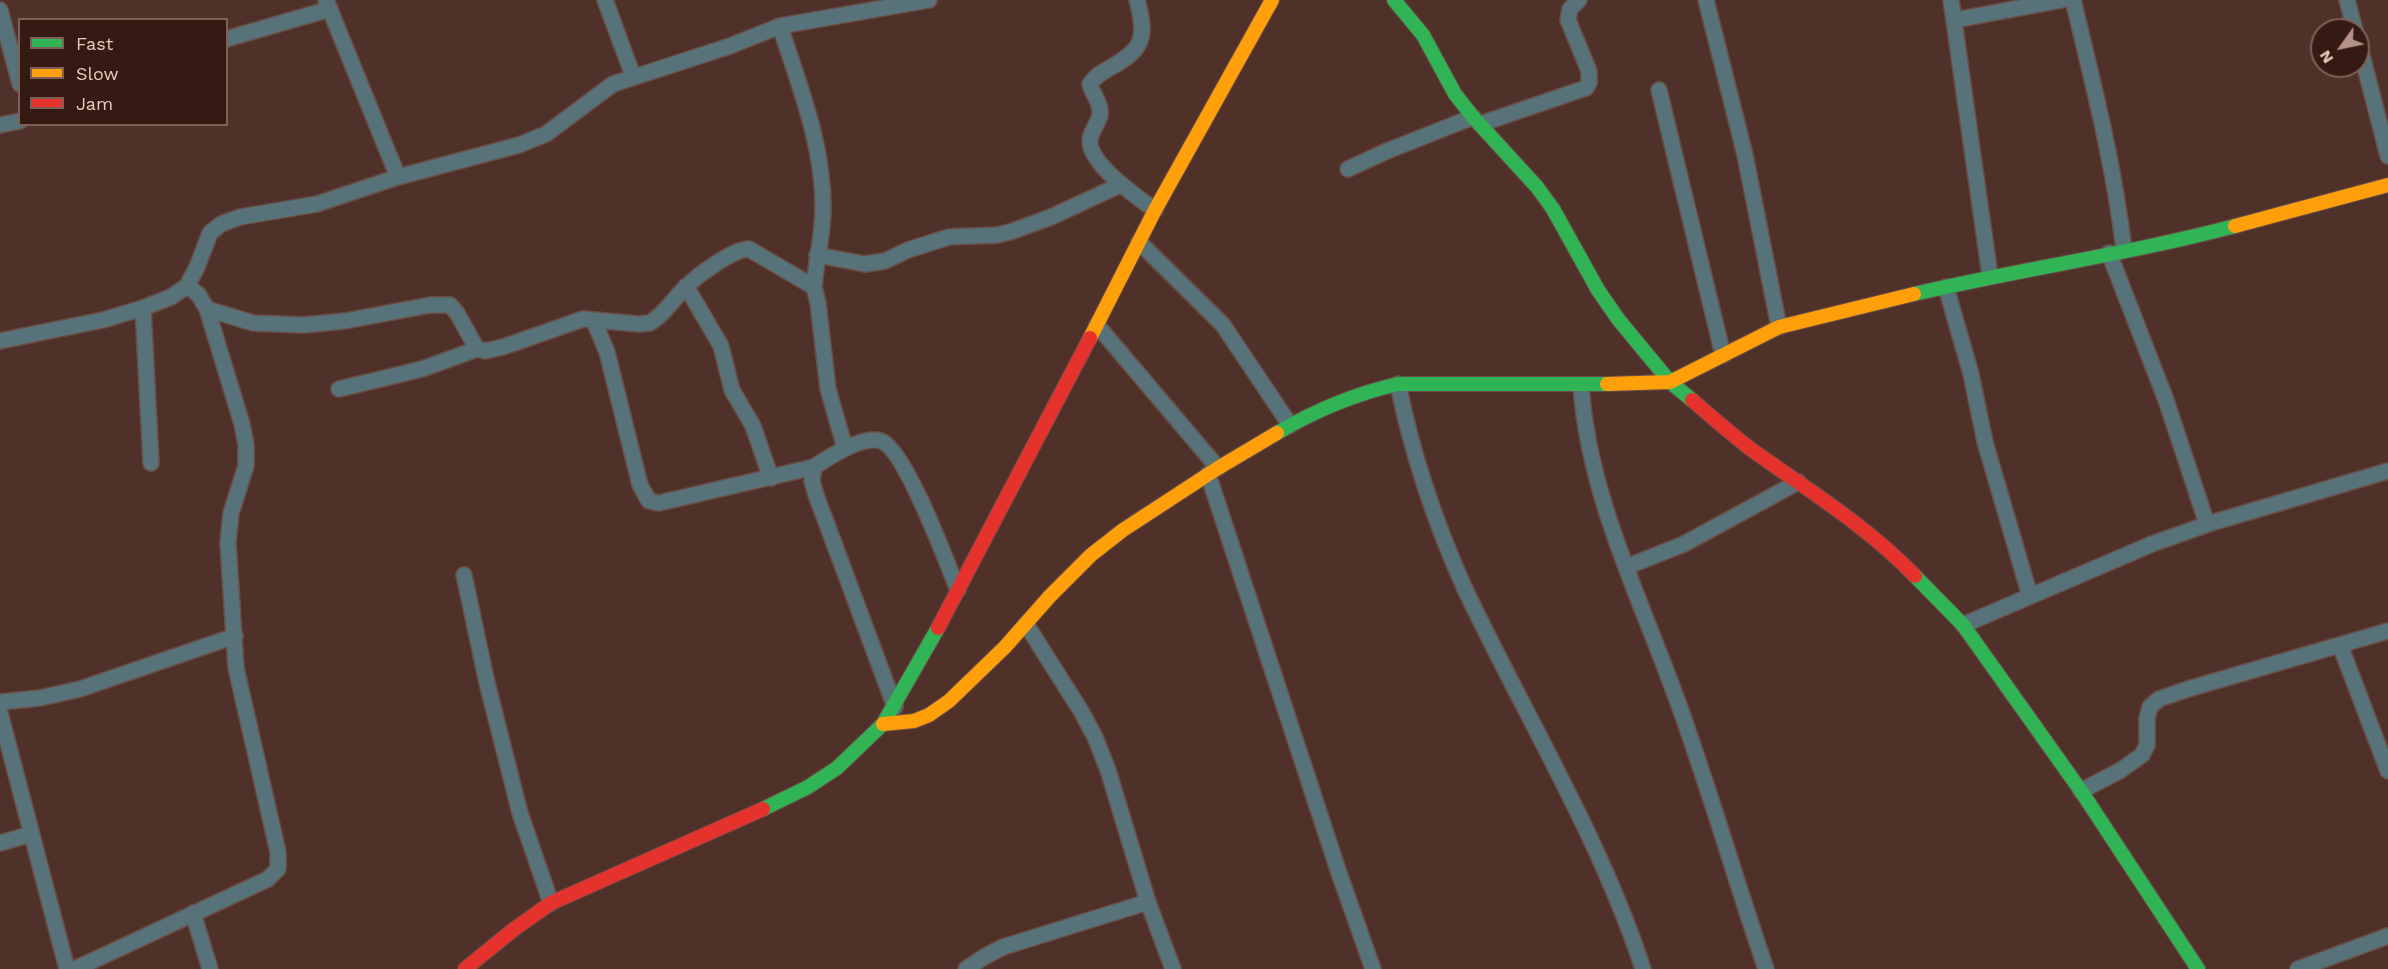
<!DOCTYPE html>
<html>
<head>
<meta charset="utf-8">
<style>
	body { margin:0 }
	#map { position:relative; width:2388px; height:969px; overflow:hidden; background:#503129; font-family:"Work Sans",sans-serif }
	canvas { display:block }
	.legend { position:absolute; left:18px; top:18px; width:210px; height:108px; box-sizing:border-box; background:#341a13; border:2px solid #7e6057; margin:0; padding:8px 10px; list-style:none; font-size:18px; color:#ecc8be }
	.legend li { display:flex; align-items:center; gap:12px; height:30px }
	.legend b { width:30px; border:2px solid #7e6057 }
	.north { position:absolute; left:2310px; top:18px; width:60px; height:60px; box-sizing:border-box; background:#341a13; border:2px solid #7e6057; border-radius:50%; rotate:237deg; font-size:16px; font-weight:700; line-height:24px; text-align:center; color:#ecc8be }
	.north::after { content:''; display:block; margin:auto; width:21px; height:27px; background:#b5938a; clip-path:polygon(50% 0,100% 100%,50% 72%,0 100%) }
</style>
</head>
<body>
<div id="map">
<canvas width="2388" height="969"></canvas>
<ul class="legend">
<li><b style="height:8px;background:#30b455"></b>Fast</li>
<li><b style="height:8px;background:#ff9f0a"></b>Slow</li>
<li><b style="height:8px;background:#e5322d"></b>Jam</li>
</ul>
<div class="north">N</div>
</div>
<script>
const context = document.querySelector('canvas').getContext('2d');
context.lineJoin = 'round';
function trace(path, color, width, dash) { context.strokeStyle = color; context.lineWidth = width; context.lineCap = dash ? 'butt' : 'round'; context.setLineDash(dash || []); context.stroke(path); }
const street = new Path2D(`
	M326,0L398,177
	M605,0L633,76
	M1137,0C1148,40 1142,50 1108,69C1101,73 1095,76 1090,84C1092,93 1099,100 1100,110C1102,120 1091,129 1090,140C1088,163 1138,198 1155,210
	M1706,0L1745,155L1779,327
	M1951,0L1990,276
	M2073,0C2093,83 2114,165 2124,250
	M2347,0L2355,30
	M0,10L20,84
	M1955,20L2062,0
	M780,26C799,85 824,147 823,209C823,235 816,261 814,287
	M226,39L330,9
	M2358,40L2388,156
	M1659,90L1723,355
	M1480,124L1586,88L1589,83V71L1568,20L1570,9L1579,0
	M0,125L20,121
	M1348,169L1387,151L1473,117
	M1139,242L1223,325L1290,425
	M2109,253L2166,400L2207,524
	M817,255L865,264L885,261L908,250L949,237L997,235L1010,232L1051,217L1120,185
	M686,286L721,346L732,390L753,426L771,478
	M1946,287L1971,374L1985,442L2030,596
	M143,308L151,463
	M207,309L253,323L303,325L345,321L430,305H450L457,313L477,349L485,351L503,347L583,319L639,324L650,323C665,314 673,299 686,287C698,275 733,249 749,249L814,287L818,303L828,389L845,448
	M594,321L607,352L640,485L649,501L659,503L814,467
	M1097,325L1218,468
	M0,341L103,320L143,308L171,297L187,286L197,267L210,233L221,224L240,217L317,204L398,177L519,145L546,134L613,84L730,46L780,26L929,0
	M1398,384C1412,454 1435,522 1464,587C1524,714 1599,835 1643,969
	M1581,385C1588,494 1639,595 1676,697C1709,787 1735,879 1766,969
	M339,389L422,369L477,349
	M1208,474L1339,873L1373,969
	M1626,567L1684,544L1798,482
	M464,575L487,683L520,813L551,903
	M1026,624L1081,711L1095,737L1108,770L1148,902L1173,969
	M1963,625L2152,544L2211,523L2388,471
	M2340,645L2388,771
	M0,702L40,698L80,689L235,636
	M895,707L816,495L812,481L814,467C829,457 863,435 881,441C905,449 947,563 958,590
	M0,713L67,969
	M2081,791L2121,770L2142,755L2147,745V718L2150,707L2159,699L2188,689L2388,631
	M0,843L31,834
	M193,913L210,969
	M75,969L268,879L278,869V852L236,668L228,543L231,513L246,466V445L242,424L207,309L198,294L187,286
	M966,969L984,957L1003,947L1148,902
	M2298,969L2388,936`);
const fast = new Path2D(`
	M1394,0L1423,35L1455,94L1473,117L1537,187L1553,209L1598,290L1618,319L1670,382L1692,400
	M1914,294C2021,269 2129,254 2235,226
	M1277,433C1316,410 1354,394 1398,384H1607
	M1915,576L1963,625L2081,791L2198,969
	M763,809L808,787L837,768L883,724L938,628`);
const slow = new Path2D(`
	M2235,226L2388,185
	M1090,338L1155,210L1272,0
	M1607,384L1670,382L1779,327L1914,294
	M883,724L914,721L929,715L949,701L1005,647L1050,596L1091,555L1123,530L1218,468L1277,433`);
const jam = new Path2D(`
	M1692,400C1712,417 1731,434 1752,450C1808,490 1867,526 1915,576
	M938,628L1090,338
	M465,969L513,930L551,903L763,809`);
trace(street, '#694e47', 18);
trace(fast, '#694e47', 16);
trace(slow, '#694e47', 16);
trace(jam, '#694e47', 16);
trace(street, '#577278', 15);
trace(fast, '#30b455', 14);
trace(slow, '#ff9f0a', 14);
trace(jam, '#e5322d', 14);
</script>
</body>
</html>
